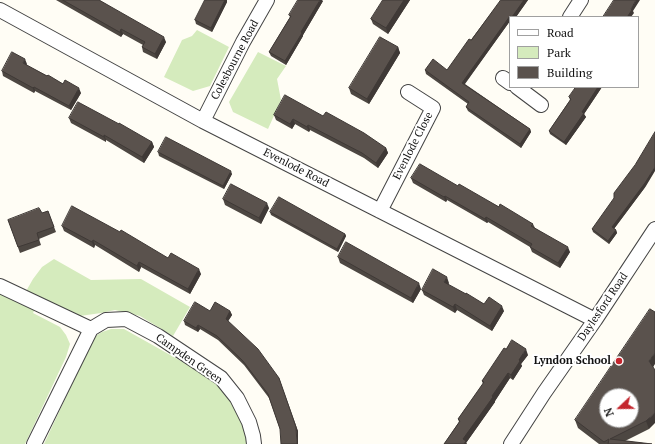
<!DOCTYPE html>
<html>
<head>
<meta charset="utf-8">
<style>
	body { margin:0 }
	#map { position:relative; width:655px; height:444px; overflow:hidden; background:#fffdf5; font-family:"PT Serif",serif }
	canvas { display:block }
	.legend { position:absolute; left:509px; top:16px; width:130px; height:72px; box-sizing:border-box; background:#fff; border:1px solid #a0a0a0; margin:0; padding:5px 7px; list-style:none; font-size:12px; color:#111 }
	.legend li { display:flex; align-items:center; gap:8px; height:20px }
	.legend b { width:20px; border:1px solid #a0a0a0 }
	.north { position:absolute; left:599px; top:388px; width:40px; height:40px; box-sizing:border-box; background:#fff; border:1px solid #a0a0a0; border-radius:50%; rotate:248deg; font-size:11px; font-weight:700; line-height:16px; text-align:center; color:#111 }
	.north::after { content:''; display:block; margin:auto; width:14px; height:18px; background:#c4262e; clip-path:polygon(50% 0,100% 100%,50% 72%,0 100%) }
</style>
</head>
<body>
<div id="map">
<canvas width="655" height="444"></canvas>
<ul class="legend">
<li><b style="height:5px;background:#fff"></b>Road</li>
<li><b style="height:11px;background:#d5ebbd"></b>Park</li>
<li><b style="height:11px;background:#5a524d"></b>Building</li>
</ul>
<div class="north">N</div>
</div>
<script>
const context = document.querySelector('canvas').getContext('2d');
context.lineJoin = 'round';
function fillPath(path, color) { context.fillStyle = color; context.fill(path, 'evenodd'); }
function trace(path, color, width, dash) { context.strokeStyle = color; context.lineWidth = width; context.lineCap = dash ? 'butt' : 'round'; context.setLineDash(dash || []); context.stroke(path); }
function write(font, color, halo, rows, align = 'center') {
  context.font = font + ' "PT Serif",serif'; context.lineWidth = 4; context.setLineDash([]); context.textBaseline = 'middle'; context.strokeStyle = halo; context.fillStyle = color; for (const [text, x, y, turn = 0] of rows) {
    context.save(); context.translate(x, y); context.rotate((+turn || 0) * Math.PI / 180); context.textAlign = isNaN(turn) ? turn : align; if (halo) context.strokeText(text, 0, 0); context.fillText(text, 0, 0); context.restore();
  }
}
fillPath(new Path2D(`
	M197,30L229,47L210,86L193,91L164,77L182,40L192,36Z
	M258,52L286,66L277,79L281,100L268,129L233,112L229,102Z
	M54,259L91,280L141,279L190,307L173,336L140,316L115,310L101,313L80,316L40,298L33,313L60,327L66,335L70,344L66,357L25,444H0V280L25,293L33,279L42,267Z
	M111,329H124L213,379L236,408L249,444H44L94,337L102,332Z`), '#d5ebbd');
const minor = new Path2D(`
	M0,10L203,121L595,320
	M570,17L581,0
	M503,78L510,83
	M517,87L541,105
	M203,121L243,42L267,0
	M380,211L433,108L408,92
	M0,286L91,329
	M34,444L91,329L106,320L126,319L158,336L221,378L237,398L249,422L253,436L254,444
	M511,444L544,393L595,320L655,229`);
trace(minor, '#444', 16);
trace(minor, '#fff', 14);
fillPath(new Path2D(`
	M56,0H99L166,42L157,59L143,52L142,47L143,45L123,34L121,37Z
	M205,0H227V2L212,32L196,24L195,20Z
	M383,0H410L388,34L373,24L371,19Z
	M501,0H528L516,17H510V21L465,84L530,129L531,132L521,148L468,111L466,107L468,104L426,74L425,70H447L471,40Z
	M323,1L303,35V36L286,65L271,56L269,52L290,17L289,15Z
	M398,47L400,53L369,104L351,94L349,88Z
	M27,64L26,65L81,93L71,110L35,91L34,93L3,76L2,71Z
	M576,87H602L584,114L586,117L566,145L550,134L549,131L570,100L569,97Z
	M274,115L323,116L386,148L388,153L378,168L364,158L310,130L309,132L295,124L292,129L276,120Z
	M69,118L152,142L154,147L144,163L106,140V142L71,123Z
	M158,152L232,174L224,189L159,156Z
	M411,178L458,186L533,224L535,228L570,252L560,268L532,252L530,247L488,222L487,223L447,200L446,202L413,183Z
	M646,186L614,229L616,230L617,233L609,244L593,232L592,229Z
	M223,199L269,208L261,224L225,205Z
	M48,211L56,232L39,239L41,245L20,253L8,220L42,213Z
	M270,212L345,234L346,236L338,252L271,215Z
	M62,226L168,258L201,274L190,294L141,267L139,272L95,245L94,248L64,231Z
	M338,257L421,289L413,303L340,263Z
	M449,283L448,285L484,304L504,311L492,331L457,310L455,313L424,295L422,290Z
	M210,311H230L232,315L228,321L279,378L298,431L280,429L269,398L244,365L218,340L200,329L198,332L185,325L184,321Z
	M506,349L528,355L521,364L522,366L513,380L510,378L495,401V402L466,443L467,444H444L459,422L458,419L483,384L482,381Z
	M653,367L649,429L625,441L652,444H599L578,428L575,420Z`), '#4d4742');
fillPath(new Path2D(`
	M225,0H227V2L212,32L211,28Z
	M320,0H322L323,1L303,35V36L286,65L285,61L301,32Z
	M404,0H410L388,34L386,28Z
	M524,0H528L516,17H512Z
	M636,0H640L633,11L634,13L631,17H627L631,9Z
	M510,16L511,17H510V21L463,86L462,83Z
	M121,29L123,34L121,37L120,32Z
	M164,37L166,42L157,59L155,54Z
	M398,47L400,53L369,104L367,99Z
	M25,59L27,64L25,68L23,63Z
	M34,87L35,91L34,93L33,88Z
	M598,87H602L584,114L586,117L566,145L564,142L582,112Z
	M79,88L81,93L71,110L69,106Z
	M293,119L295,124L292,129L290,124Z
	M308,125L310,130L309,132L307,127Z
	M530,129L531,132L521,148L520,144Z
	M104,135L106,140V142L104,137Z
	M152,142L154,147L144,163L142,157Z
	M386,148L388,153L378,168L376,163Z
	M655,167V171L646,186L613,230L612,227Z
	M231,171L232,174L224,189L223,186Z
	M445,196L447,200L446,202L444,197Z
	M267,203L269,208L261,224L259,218Z
	M486,217L488,222L487,223L485,219Z
	M616,230L617,233L609,244L608,241Z
	M345,234L346,236L338,252L337,249Z
	M93,240L95,245L94,248L92,242Z
	M568,247L570,252L560,268L558,263Z
	M139,262L141,267L139,272L137,266Z
	M199,269L201,274L190,294L188,289Z
	M447,277L449,283L446,288L444,282Z
	M419,283L421,289L413,303L411,298Z
	M455,304L457,310L455,313L453,307Z
	M502,306L504,311L492,331L490,326Z
	M230,311L232,315L227,323L226,319Z
	M198,325L200,329L198,332L196,328Z
	M526,349L528,355L521,364L522,366L513,380L511,375L519,360Z
	M655,353V364L652,369L649,361Z
	M508,373L510,378L495,401V402L466,443L467,444H464L463,439Z
	M655,413V423L649,429L646,421Z
	M296,427L298,431V444H297Z`), '#3f3936');
const building = new Path2D(`
	M63,0H99L164,37L155,54L142,47L145,42L121,29L120,32Z
	M205,0H225L211,28L195,20Z
	M298,0H320L301,32L302,33L285,61L269,52L291,16L289,15Z
	M383,0H404L386,28L371,19Z
	M501,0H524L512,17L510,16L462,83L530,129L520,144L466,107L469,102L425,70L433,59L447,70L469,39L471,40Z
	M614,0H636L631,9L632,10L627,17H603Z
	M380,37L398,47L367,99L349,88Z
	M12,52L25,59L23,63L47,76L48,75L63,84L65,80L79,88L69,106L34,87L33,88L2,71Z
	M576,87H598L582,112L584,113L564,142L549,131L571,99L569,97Z
	M285,95L323,116L326,112L364,133L386,148L376,163L362,153L308,125L307,127L293,119L290,124L274,115Z
	M78,102L119,124V123L152,142L142,157L104,135V137L69,118Z
	M655,132V167L645,183L612,227L616,230L608,241L592,229L614,198V193L635,165Z
	M166,137L231,171L223,186L158,152Z
	M420,164L458,186L459,184L499,207L500,204L533,224L531,226L568,247L558,263L530,247L532,244L486,217L485,219L445,196L444,197L411,178Z
	M231,184L267,203L259,218L223,199Z
	M279,197L345,234L337,249L270,212Z
	M72,206L120,232L121,230L168,258L171,253L199,269L188,289L139,262L137,266L93,240L92,242L62,226Z
	M39,208L42,213L48,211L54,227L37,233L39,240L18,247L8,220Z
	M346,242L419,283L411,298L338,257Z
	M433,269L447,277L444,282L466,294V293L484,304L489,297L502,306L490,326L455,304L453,307L422,290Z
	M195,302L210,311L215,302L230,311L226,319L258,349L279,378L296,427L297,444H281L280,429L268,394L243,361L217,336L198,325L196,328L184,321Z
	M650,309L655,312V353L649,361L655,370V413L646,421L610,439L652,444H608L609,439L604,442L575,420ZM607,396H631V420H607Z
	M512,340L526,349L519,360L520,361L511,375L508,373L492,396L493,397L463,439L466,441L464,444H444L460,421L458,419L484,382L482,381L504,348L506,349Z`);
fillPath(building, '#5a524d');
trace(building, '#3f3936', 1);
for (const [x, y, r, color] of [
	[619,361,4,"#c4262e"]
]) { const dot = new Path2D(); dot.arc(x, y, r, 0, 2 * Math.PI); context.fillStyle = color; context.fill(dot); trace(dot, '#fff', 1.5); }
write('11px', '#111', '#fff', [
	["Colesbourne Road",235,60,-62],
	["Evenlode Close",413,146,-63],
	["Evenlode Road",296,168,27],
	["Daylesford Road",603,307,-56],
	["Campden Green",189,359,35]
]);
write('bold 11px', '#111', '#fff', [
	["Lyndon School",611,361]
], 'right');
</script>
</body>
</html>
